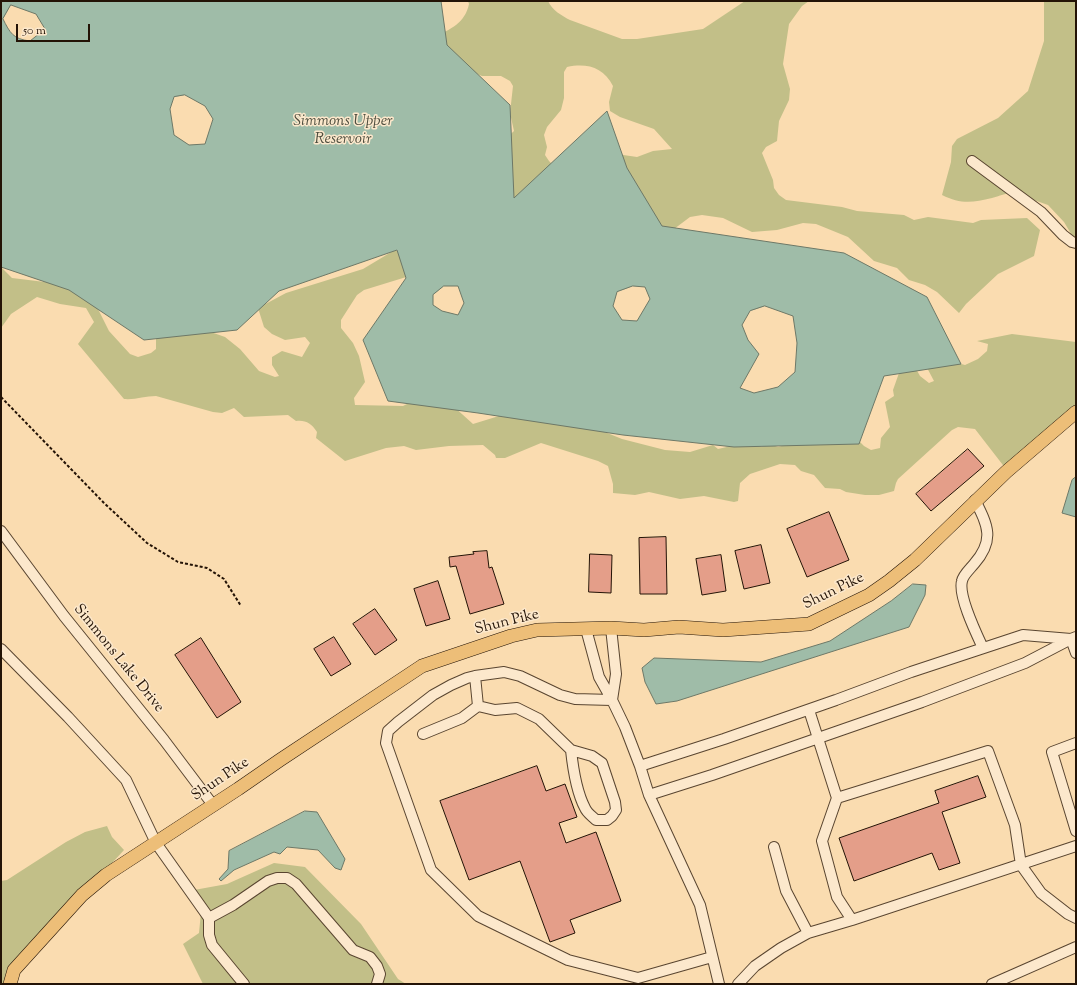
<!DOCTYPE html>
<html>
<head>
<meta charset="utf-8">
<style>
	body { margin:0 }
	#map { position:relative; width:1077px; height:985px; overflow:hidden; background:#fadcb0; font-family:"Sorts Mill Goudy",serif }
	canvas { display:block }
	.frame { position:absolute; inset:0; border:2px solid #231306; pointer-events:none }
	.scale { position:absolute; left:16px; top:24px; width:74px; height:18px; box-sizing:border-box; border:2px solid #231306; border-top:0; padding-left:5px; font-size:12px; line-height:14px; white-space:nowrap; color:#231306; -webkit-text-stroke:3px #fce8cc; paint-order:stroke }
</style>
</head>
<body>
<div id="map">
<canvas width="1077" height="985"></canvas>
<div class="frame"></div>
<div class="scale">50 m</div>
</div>
<script>
const context = document.querySelector('canvas').getContext('2d');
context.lineJoin = 'round';
function fillPath(path, color) { context.fillStyle = color; context.fill(path, 'evenodd'); }
function trace(path, color, width, dash) { context.strokeStyle = color; context.lineWidth = width; context.lineCap = dash ? 'butt' : 'round'; context.setLineDash(dash || []); context.stroke(path); }
function write(font, color, halo, rows, align = 'center') {
  context.font = font + ' "Sorts Mill Goudy",serif'; context.lineWidth = 3; context.setLineDash([]); context.textBaseline = 'middle'; context.strokeStyle = halo; context.fillStyle = color; for (const [text, x, y, turn = 0] of rows) {
    context.save(); context.translate(x, y); context.rotate((+turn || 0) * Math.PI / 180); context.textAlign = isNaN(turn) ? turn : align; if (halo) context.strokeText(text, 0, 0); context.fillText(text, 0, 0); context.restore();
  }
}
fillPath(new Path2D(`
	M468,1H548C552,10 562,16 570,20L622,39H637L703,29L745,1H809L802,6L789,24L783,64L790,89L789,100L779,121L777,141L766,147L762,153L773,180L774,188L779,195L786,200L842,207L857,211L904,215L914,220L928,217L973,223L981,220L1027,218L1040,230L1034,256L998,274L966,304L959,313L937,292L925,285L909,280L897,268L874,261L848,237L816,224L803,223L777,230L752,232L723,218L702,215L690,217L674,229L657,228L603,152L637,157L653,151L672,149L654,129L620,117L610,111L609,102L613,86C603,67 587,63 567,67L564,72V98L561,110L547,127L544,135L547,147L545,155L549,161L555,167L515,198H498L499,145L514,131L510,113L513,86L510,81L501,76H482L467,70L434,37C451,29 465,23 469,4Z
	M1044,1H1076V242L1064,222L1048,205L1014,193C1006,193 999,196 992,198C972,203 960,204 942,195L951,162L952,146L957,139L998,118L1028,91L1044,41Z
	M393,251H407L416,274L364,290L357,295L341,320V328L353,343L359,356L365,382L354,398L355,405L403,406L421,397L442,396L473,424L499,416L590,426L622,439L665,450L690,452L713,445L718,449L753,441L761,447L770,444L778,447L847,429L864,446L871,450L880,448L881,438L890,427L885,402L894,396L893,390L899,373L901,342L920,376L929,383L934,381L925,364L934,360L938,367L950,361L965,365L978,359L987,351L988,344L977,341L1012,334L1076,342V412L1006,469L975,429L958,427L952,430L898,479L896,483L894,491L879,495H865L846,492L840,489L825,488L814,475L801,471L795,465L780,464L750,474L740,483L738,501L734,502L704,496L680,499L649,492L635,495L613,493V484L608,466L598,461L541,443L505,458H496L495,455L483,445L449,446L416,450L404,446L386,448L345,461L316,438L317,432C311,423 306,420 296,421L288,415L244,417L234,408L222,413L213,412L156,396C145,396 135,400 124,399L78,344L94,322L86,308L60,304L37,297L11,314L1,328V267L12,278L61,284L94,301L109,331L130,354L138,357L151,353L156,349V333L205,330L225,337L240,349L259,371L275,377L279,376L272,365V357L282,351L302,357L310,343L305,337L285,340L272,334L264,327L258,308L286,293L363,269Z
	M107,826L112,837L124,850L68,911L20,973L13,984H1V881L7,880L66,842L85,832Z
	M274,863L305,867L361,924L398,979L406,984H203L183,944L199,933L201,912L194,890L227,884Z`), '#c2bf88');
const water = new Path2D(`
	M1,1H441L447,45L510,105L514,198L607,111L627,168L662,226L844,253L927,297L961,364L884,376L859,444L734,447L623,435L478,413L388,401L363,340L406,278L397,250L279,291L237,330L144,340L69,290L1,267ZM11,5L36,14L45,29L30,41C13,39 10,33 3,19ZM185,95L205,106L213,119L205,144L189,145L174,135L170,109L174,97ZM444,286H458L464,303L458,315L442,311L433,305V295ZM633,286L645,287L650,299L637,321L622,320L613,306L617,292ZM765,306L793,316L797,343L795,372L778,387L754,393L740,388L759,354L748,340L742,325L750,311Z
	M1076,477V517L1062,513L1072,480Z
	M913,584L926,585L925,595L909,627L677,701L656,704L645,682L642,668L654,658L761,662L830,641L891,601Z
	M305,811L317,812L345,859L341,870L335,868L318,850L287,847L280,854L274,852L234,870L221,881L219,879L228,869L229,851Z`);
fillPath(water, '#9fbca8');
trace(water, '#6d7867', 1);
const building = new Path2D(`
	M968,449L984,466L931,511L916,494Z
	M829,512L849,560L807,577L787,529Z
	M666,537L667,594H640L639,538Z
	M761,545L770,583L744,589L735,551Z
	M487,551L489,568L492,567L504,604L470,614L456,566L450,567L449,557L474,554L473,552Z
	M590,554L612,555L611,593L589,592Z
	M721,555L726,591L702,595L696,559Z
	M438,581L450,619L426,626L414,589Z
	M375,609L397,640L375,655L353,624Z
	M334,637L351,664L331,676L314,649Z
	M201,638L241,702L217,718L175,655Z
	M537,766L546,791L565,784L577,817L559,823L566,843L596,832L621,901L570,920L575,933L550,942L520,861L469,880L440,801Z
	M978,776L986,797L942,812L960,863L939,870L932,853L854,881L839,838L939,803L935,791Z`);
fillPath(building, '#e49e89');
trace(building, '#231306', 1);
const minor = new Path2D(`
	M972,161L1041,212L1063,235L1072,242L1076,243
	M975,500C988,526 995,540 974,564C970,569 963,575 962,581C958,596 976,633 983,648
	M1,531L64,616L164,740L213,805
	M611,628L616,674L612,700
	M586,629L599,677L612,700L625,727L640,766L649,795L700,905L719,984
	M1076,637L1071,639L1076,653
	M1,649L68,717L126,780L156,843L209,918V935L212,945L244,984
	M475,676L478,706L495,710L517,708L539,719L571,750L592,756L602,763L615,802L616,810L612,816L607,820H596C592,816 587,813 585,808C576,791 573,769 571,750
	M612,700L575,699L560,695L520,676L504,672L475,676L467,678L451,685L433,695L398,722L388,731L386,743L431,870L478,916L568,960L638,978L712,957
	M809,710L837,798
	M423,734L462,718L478,706
	M1076,743L1052,752L1076,831
	M640,766L724,739L836,700L911,672L1023,635L1071,639L1025,663L922,702L712,775L649,795
	M1076,846L852,920L837,897L822,841L837,798L988,751L1015,825L1021,865L1041,893L1068,914L1076,918
	M774,847L786,891L808,933
	M209,918L233,905L268,881L277,878H287L296,884L353,950L370,957L377,966L380,974L377,984
	M738,984L755,966L781,948L808,933L852,920
	M992,984L1076,947`);
const major = new Path2D(`
	M10,984L14,970L82,895L106,875L238,789L280,760L422,666L511,636L537,630L611,628L644,630L679,627L723,630L809,624L869,595L889,581L915,560L1006,472L1076,412`);
trace(minor, '#594530', 12);
trace(major, '#231306', 14);
trace(new Path2D(`
	M1,397L104,503L147,543L178,562L207,568L224,579L241,606`), '#231306', 2, [3, 2]);
trace(minor, '#fce8cc', 10);
trace(major, '#edbe78', 13);
write('15px', '#231306', '#fce8cc', [
	["Shun Pike",834,592,-26],
	["Shun Pike",507,623,-14],
	["Simmons Lake Drive",118,659,51],
	["Shun Pike",221,780,-34]
]);
write('italic 16px', '#4e4e3f', '#fce8cc', [
	["Simmons Upper",343,122],
	["Reservoir",343,140]
]);
</script>
</body>
</html>
